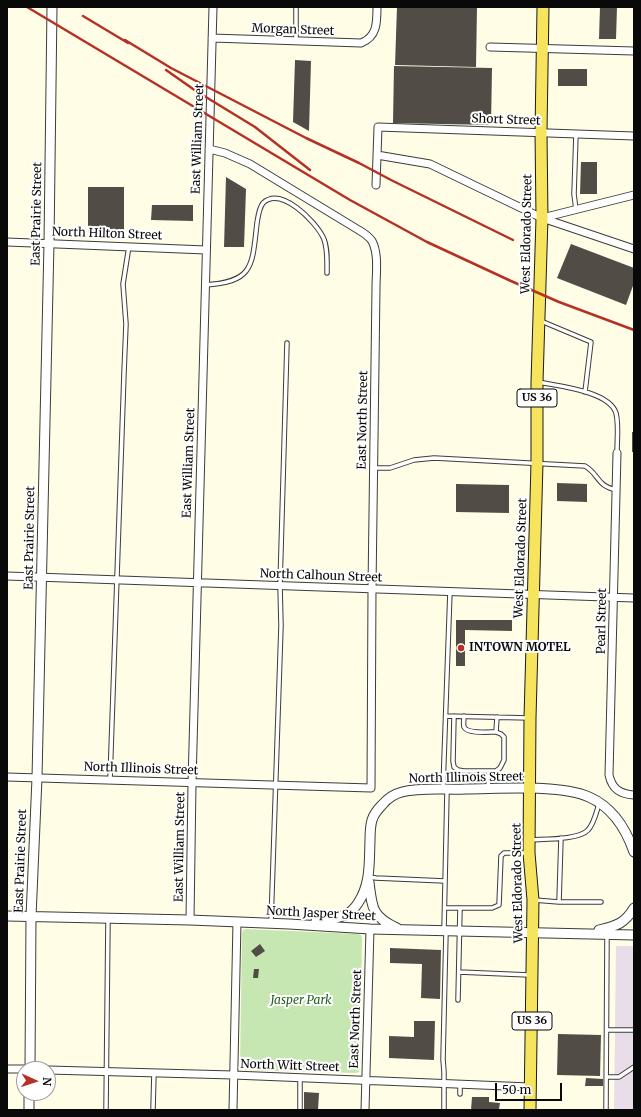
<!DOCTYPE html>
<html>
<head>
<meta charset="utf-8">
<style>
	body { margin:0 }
	#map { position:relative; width:641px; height:1117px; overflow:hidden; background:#fffde6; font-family:Merriweather,serif }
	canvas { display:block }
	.frame { position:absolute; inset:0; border:8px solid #090909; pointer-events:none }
	.north { position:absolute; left:16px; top:1061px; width:40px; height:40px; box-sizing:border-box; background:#fff; border:1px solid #9d9d9d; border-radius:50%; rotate:93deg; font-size:11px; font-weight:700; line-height:16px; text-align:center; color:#090909 }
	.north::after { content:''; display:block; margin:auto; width:14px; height:18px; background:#b53126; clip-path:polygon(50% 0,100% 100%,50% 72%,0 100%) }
	.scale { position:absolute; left:495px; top:1083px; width:67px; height:18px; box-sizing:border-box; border:2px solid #090909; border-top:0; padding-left:5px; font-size:12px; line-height:14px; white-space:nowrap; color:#090909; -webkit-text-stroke:3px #fff; paint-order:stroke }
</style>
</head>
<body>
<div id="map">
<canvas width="641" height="1117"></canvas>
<div class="frame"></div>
<div class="north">N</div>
<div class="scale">50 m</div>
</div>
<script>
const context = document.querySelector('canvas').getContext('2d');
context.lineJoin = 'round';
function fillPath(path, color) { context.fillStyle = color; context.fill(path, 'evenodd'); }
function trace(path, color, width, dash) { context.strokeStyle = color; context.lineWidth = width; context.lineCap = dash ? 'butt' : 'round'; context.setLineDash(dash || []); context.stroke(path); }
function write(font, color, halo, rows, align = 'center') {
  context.font = font + ' Merriweather,serif'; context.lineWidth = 4; context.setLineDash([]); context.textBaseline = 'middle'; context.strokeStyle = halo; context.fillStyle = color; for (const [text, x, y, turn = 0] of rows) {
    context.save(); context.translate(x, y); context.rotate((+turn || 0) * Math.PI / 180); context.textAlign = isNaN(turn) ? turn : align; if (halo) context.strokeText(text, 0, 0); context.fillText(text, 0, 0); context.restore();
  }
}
fillPath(new Path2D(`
	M616,946H634V1110H614Z`), '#e9dde9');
fillPath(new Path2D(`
	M246,929L358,934L361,935L362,938L360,1068L359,1072L356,1073L244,1070L241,1068L240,1064L242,934L243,930Z`), '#c7e7b2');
fillPath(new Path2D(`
	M397,7H477L476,67L395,65Z
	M600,7H617L616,39H599Z
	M295,60L311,61L309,131L293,122Z
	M394,66L492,68L491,125L393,123Z
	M558,69H587V86H558Z
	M581,162H597V194H580Z
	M226,177L246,189L244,247H224Z
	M88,187H124V235H88Z
	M152,205H193V221L151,220Z
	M571,244L634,268V283L626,305L557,278Z
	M632,432H634V452H632Z
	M557,483L587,484V502L557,501Z
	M456,484L509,485V513L456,512Z
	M456,620H512V631L465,630V666H456Z
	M260,944L265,951L256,957L251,951Z
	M390,948L441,950L440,999L421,998L422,964L390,963Z
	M254,969H259L258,978H253Z
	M414,1021H435L434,1060L389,1058V1036L414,1037Z
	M558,1034L601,1035L600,1076L557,1075Z
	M586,1078L603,1079V1086H585Z
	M304,1092L319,1093L318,1110H304Z
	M472,1097H489V1102L500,1103L499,1109L471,1110Z`), '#524c46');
const service = new Path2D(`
	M296,7V41
	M576,210L574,194L576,134
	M205,285C254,282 252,266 257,223C258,217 259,208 263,203C281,186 315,221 323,237C328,247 327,262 327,273
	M541,321L591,342L585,392
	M538,382C558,386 609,391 616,413C619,425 617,440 617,453
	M374,468H390L414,460L434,458L585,466C600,475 596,486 617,490
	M446,716L529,718
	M454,716L453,761L454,767L458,770L464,771H496L500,768L504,760V737L501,734L496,732
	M464,716C464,719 463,724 464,727C467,734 489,732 496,732L497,717
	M110,780L124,373L126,324L123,284L129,246
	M443,788L450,591
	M488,788L489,771
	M530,840C544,839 579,840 588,830C594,824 596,813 599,804
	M369,877L376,878L445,881
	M534,900L559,902L561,838
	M559,902H601
	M445,908H492L499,905L501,856L504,853H526
	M271,923L281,626L280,585L287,343
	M444,930L447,791
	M459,972L529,975
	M458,1000L460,908
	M607,1030H634
	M607,1077H619L634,1067
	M460,1094V1084
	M106,1110L108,919
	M153,1110L154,1072
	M300,1110V1077
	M444,1110V1072L443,1059L446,932
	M606,1110L607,935`);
const minor = new Path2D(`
	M212,38L361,43C377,37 377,23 377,7
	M490,47L634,51
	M377,155L430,164L542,218L634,195
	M376,185L378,127L634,136
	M542,218L634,249
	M7,242L206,250
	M617,453L609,775C612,789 620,794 634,795
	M7,576L634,598
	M7,777L371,788L372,588L376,288C376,274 379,254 372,241C368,235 362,232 357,229L250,164L225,153L209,149
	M190,920L192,783L213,7
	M7,1069H24
	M48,1070L233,1075L530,1087
	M233,1110L237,922
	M365,1110L370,929`);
const tertiary = new Path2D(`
	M369,882C372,908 372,917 397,928
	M7,916L190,920L289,924L370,929L634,935
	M316,921C326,920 337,919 345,915C351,912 355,908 358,903C371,884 369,862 370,841C370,834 370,827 372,820C374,814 378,809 382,805C387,799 394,794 402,792C422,787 445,790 466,789C499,789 559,784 589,797C612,807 626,829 634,852
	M599,930C617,926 625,923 634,908
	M30,1069L31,917L37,778L49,243L52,7
	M29,1110V1093`);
const primary = new Path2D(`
	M530,1110L533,900L529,853L530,718L537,463V382L542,218L541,132L543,7`);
trace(service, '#3c3c3c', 5.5);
trace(minor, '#3c3c3c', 9);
trace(tertiary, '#3c3c3c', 11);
trace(primary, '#1a1a1a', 13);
trace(service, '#fff', 3.5);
trace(minor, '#fff', 7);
trace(tertiary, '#fff', 9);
trace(primary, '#f6e45f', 11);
trace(new Path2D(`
	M27,7L350,200L427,242L511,281L559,302L634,330
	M83,16L128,43
	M125,40L171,68L306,138L359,163L391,180L513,240
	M166,70L196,91L255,127L310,170`), '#b53126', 2.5);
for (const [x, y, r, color] of [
	[461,648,4,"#b53126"]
]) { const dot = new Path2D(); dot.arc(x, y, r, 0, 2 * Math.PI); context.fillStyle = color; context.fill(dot); trace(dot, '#fff', 1.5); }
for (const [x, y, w] of [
	[537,398,40],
	[532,1021,40]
]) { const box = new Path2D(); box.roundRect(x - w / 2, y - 9, w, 18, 3); context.fillStyle = '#fff'; context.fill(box); trace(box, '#090909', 1); }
write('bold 11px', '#090909', null, [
	["US 36",537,398],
	["US 36",532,1021]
]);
write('12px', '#090909', '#fff', [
	["Morgan Street",293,30,2],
	["Short Street",506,120,2],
	["East William Street",198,139,-88],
	["East Prairie Street",37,214,-89],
	["North Hilton Street",107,234,2],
	["West Eldorado Street",527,234,-89],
	["East North Street",363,420,-89],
	["East William Street",189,463,-88],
	["East Prairie Street",30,538,-89],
	["West Eldorado Street",521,558,-88],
	["North Calhoun Street",321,576,2],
	["Pearl Street",602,621,-89],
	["North Illinois Street",141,769,2],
	["North Illinois Street",466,778,-1],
	["East William Street",180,847,-89],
	["East Prairie Street",21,861,-88],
	["West Eldorado Street",518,883,-91],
	["North Jasper Street",321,914,3],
	["East North Street",356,1019,-88],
	["North Witt Street",290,1066,2]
]);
write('bold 12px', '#090909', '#fff', [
	["INTOWN MOTEL",469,648]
], 'left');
write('italic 12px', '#225e1d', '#fff', [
	["Jasper Park",301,1001]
]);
</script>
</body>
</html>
